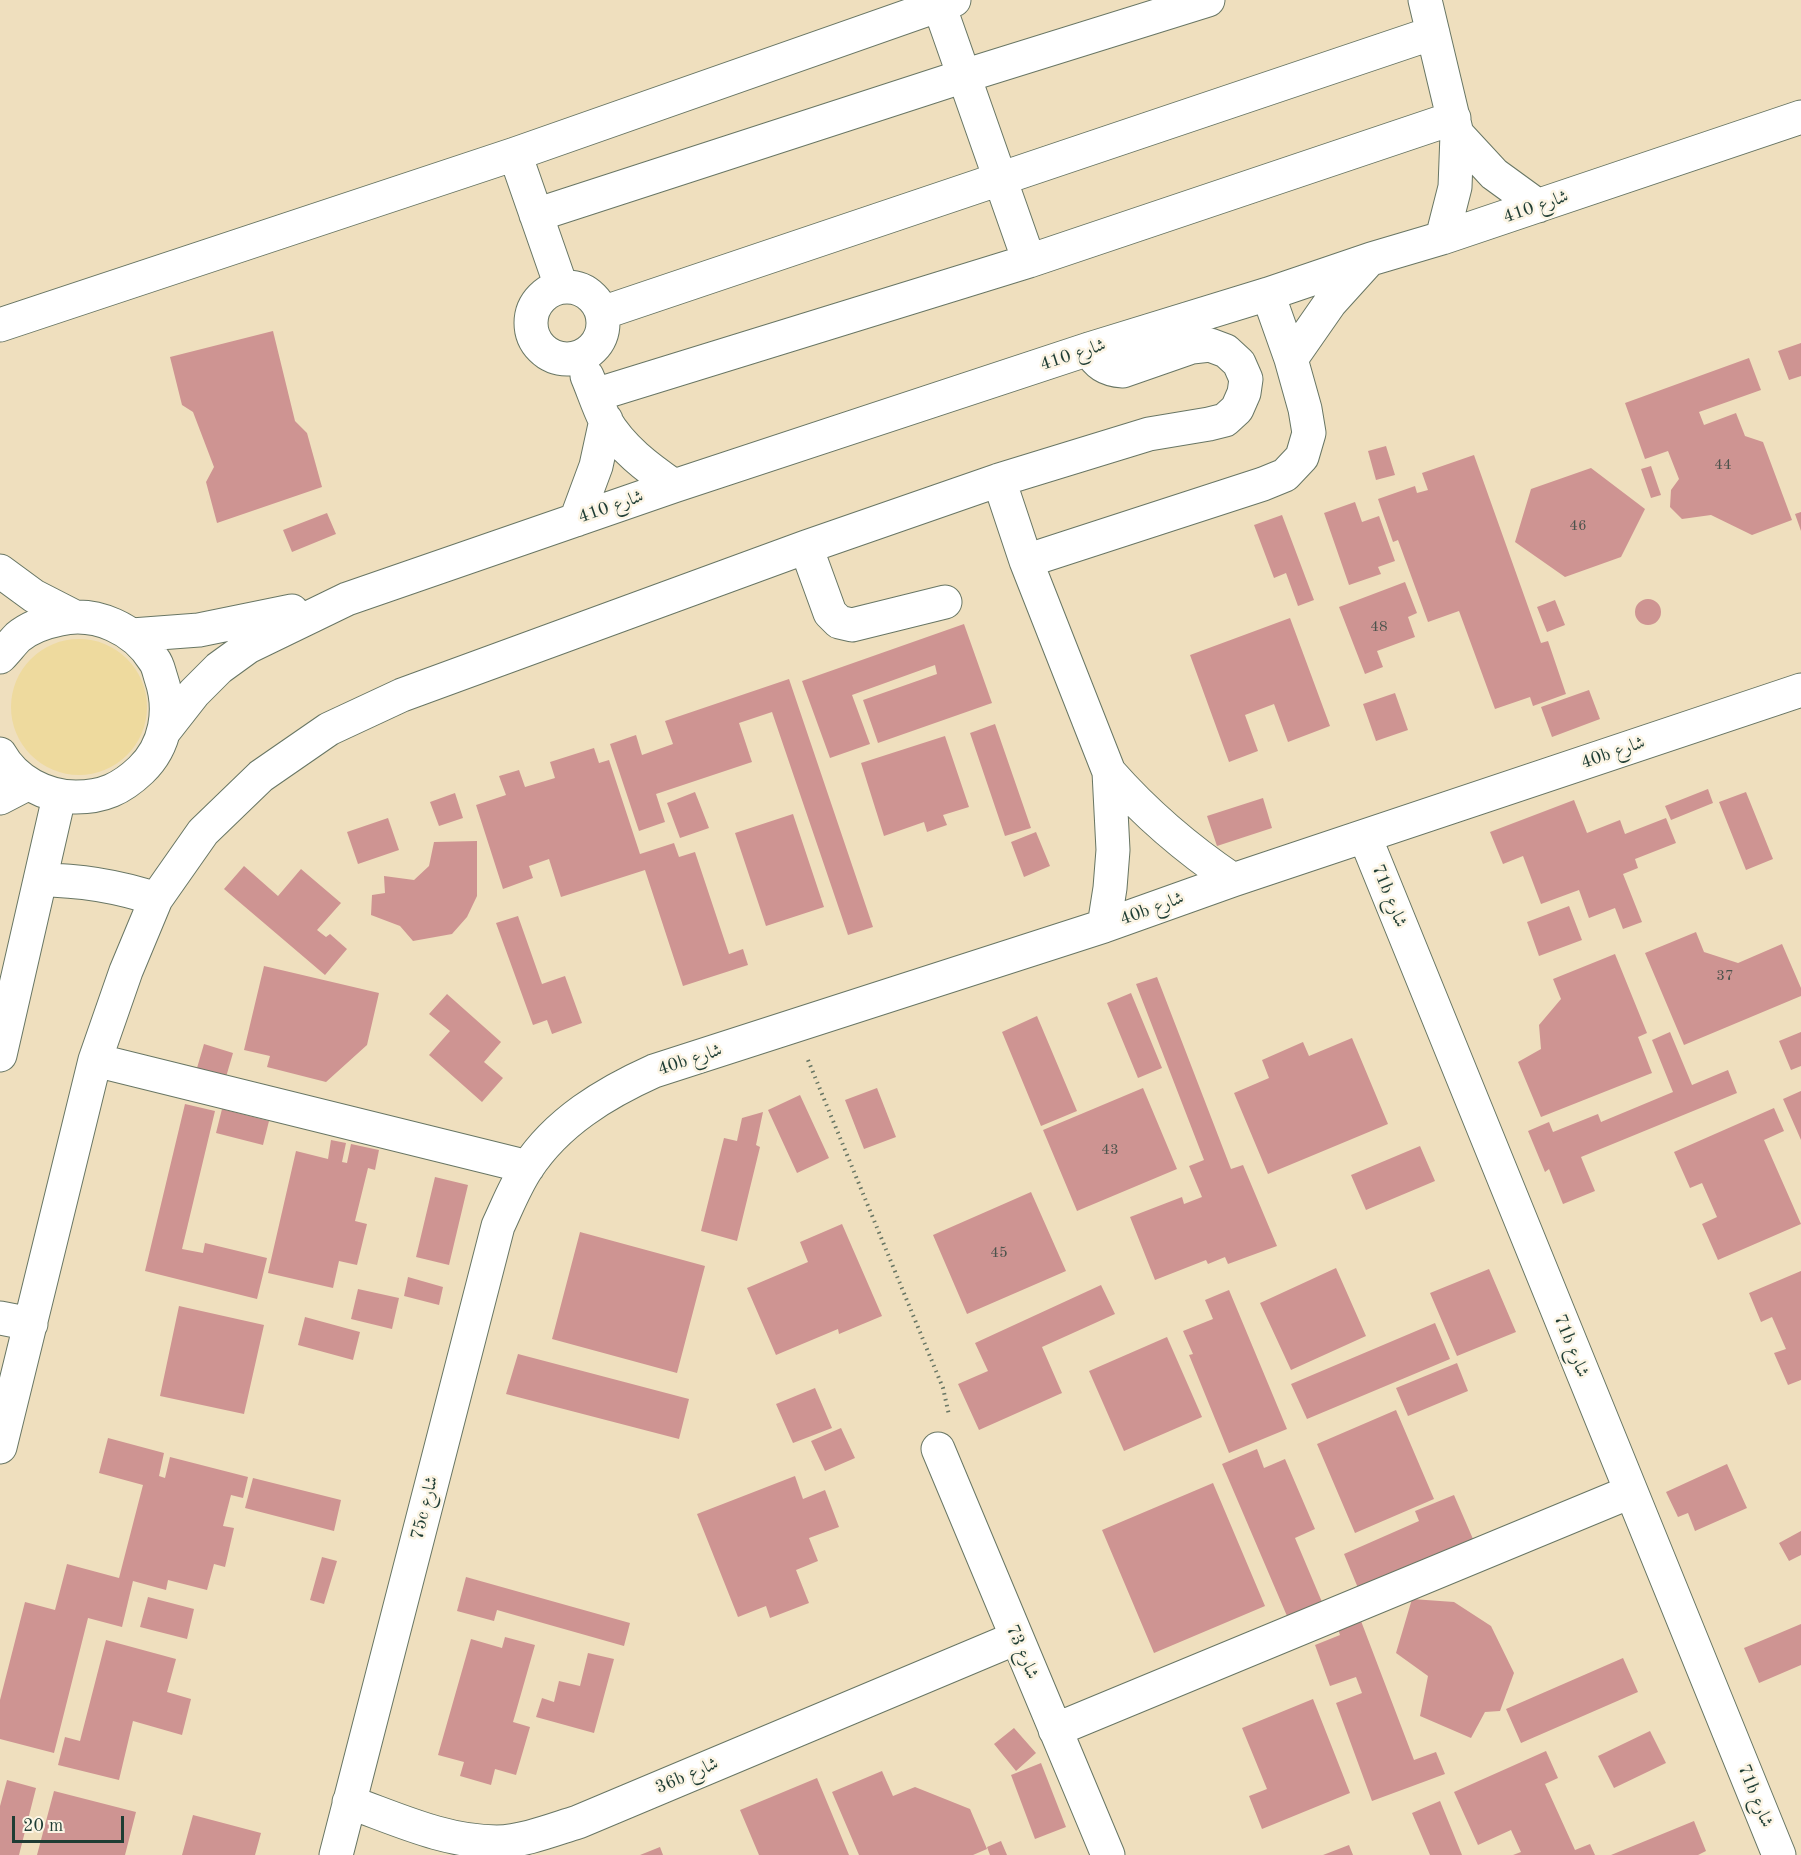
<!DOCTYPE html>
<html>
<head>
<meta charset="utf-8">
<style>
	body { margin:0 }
	#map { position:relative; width:1801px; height:1855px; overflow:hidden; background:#efdfbe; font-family:"Old Standard TT",serif }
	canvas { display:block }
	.scale { position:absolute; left:12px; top:1816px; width:112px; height:27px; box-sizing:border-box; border:3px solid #1f3d34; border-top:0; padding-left:8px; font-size:18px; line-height:21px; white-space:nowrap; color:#1f3d34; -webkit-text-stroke:4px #fcf5e5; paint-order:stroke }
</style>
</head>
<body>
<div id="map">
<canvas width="1801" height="1855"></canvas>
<div class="scale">20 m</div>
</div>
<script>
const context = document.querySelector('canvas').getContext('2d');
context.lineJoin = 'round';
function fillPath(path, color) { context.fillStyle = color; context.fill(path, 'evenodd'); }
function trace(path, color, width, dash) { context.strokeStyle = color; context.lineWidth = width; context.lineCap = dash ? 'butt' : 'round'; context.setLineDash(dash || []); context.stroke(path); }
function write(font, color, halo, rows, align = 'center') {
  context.font = font + ' "Old Standard TT",Amiri,serif'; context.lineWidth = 5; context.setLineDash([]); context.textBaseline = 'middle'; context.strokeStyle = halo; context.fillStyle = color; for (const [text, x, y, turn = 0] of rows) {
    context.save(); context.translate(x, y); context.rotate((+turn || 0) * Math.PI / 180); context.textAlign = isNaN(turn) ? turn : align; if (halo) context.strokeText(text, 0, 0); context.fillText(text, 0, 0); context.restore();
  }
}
fillPath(new Path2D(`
	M11 707a68 68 0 1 1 136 0a68 68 0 1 1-136 0Z`), '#eeda9e');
fillPath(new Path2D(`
	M273,331L295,421L307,433L322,487L217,523L206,482L214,467L193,412L182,405L170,357Z
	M1801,343V376L1789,380L1778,351Z
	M1749,358L1761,390L1699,412L1704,425L1736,413L1745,436L1763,442L1792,520L1752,535L1711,515L1682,519L1670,507L1671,490L1679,479L1668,451L1645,459L1625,403Z
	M1386,446L1395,475L1376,480L1368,451Z
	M1474,455L1541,643L1548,641L1566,694L1533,706L1530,697L1495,709L1459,611L1428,622L1398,540L1393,542L1378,499L1415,486L1417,493L1428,490L1422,473Z
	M1651,466L1661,495L1651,498L1641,469Z
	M1591,468L1645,509L1621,557L1565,577L1515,542L1531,489Z
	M1355,502L1362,522L1379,516L1395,561L1378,567L1381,574L1349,585L1324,513Z
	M1801,512V531L1795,514Z
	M327,513L336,534L292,552L283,530Z
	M1282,515L1314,600L1298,606L1286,573L1274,578L1254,525Z
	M1405,582L1417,613L1408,617L1415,637L1377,651L1383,667L1365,674L1339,607Z
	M1635 612a13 13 0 1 1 26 0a13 13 0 1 1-26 0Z
	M1555,600L1565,625L1547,632L1537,607Z
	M1290,618L1330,726L1288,742L1274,704L1245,715L1258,751L1229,762L1190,655Z
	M964,624L992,703L878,743L863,700L937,674L935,665L852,695L870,744L830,758L802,681Z
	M789,679L873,927L848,935L772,712L739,723L752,762L656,794L665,822L639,831L610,744L636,735L642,755L673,744L665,721Z
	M1589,690L1600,719L1552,737L1541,707Z
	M1395,693L1408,730L1376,741L1363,704Z
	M995,724L1031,828L1005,836L970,733Z
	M945,736L969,807L943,815L947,825L927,832L924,822L884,836L861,763Z
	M594,748L599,763L609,760L640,854L674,843L679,857L695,852L729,954L743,949L748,965L683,986L645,870L561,897L549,859L529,866L533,878L503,889L476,805L506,795L499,776L519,770L525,787L555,778L550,762Z
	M1708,789L1713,803L1671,820L1665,806Z
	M695,792L709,828L680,838L667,803Z
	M1746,792L1773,859L1746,870L1719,802Z
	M455,793L463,818L439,826L430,802Z
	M1263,798L1272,828L1217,846L1207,816Z
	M1574,800L1587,833L1620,820L1625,834L1666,818L1676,843L1635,859L1638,868L1623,874L1642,922L1623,929L1615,908L1589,918L1579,890L1541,904L1523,856L1503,864L1490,832Z
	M793,814L824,907L766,926L735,833Z
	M388,818L399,850L358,864L347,832Z
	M1036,832L1050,866L1024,877L1011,842Z
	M477,841V896L467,917L452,934L413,941L400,926L371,915L372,895L385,893L384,876L414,880L429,866L434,842Z
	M244,866L278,896L301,869L341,903L317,930L326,937L330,934L347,949L325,975L224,889Z
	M1569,906L1582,940L1539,956L1527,922Z
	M518,916L542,984L565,976L582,1023L552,1034L547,1020L533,1025L496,923Z
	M1696,932L1704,952L1738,963L1782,944L1801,988V996L1684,1045L1645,953Z
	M1615,954L1647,1033L1638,1037L1652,1073L1541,1117L1518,1062L1541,1049L1539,1025L1561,999L1553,979Z
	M264,966L379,993L367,1045L326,1082L267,1067L270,1056L244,1050Z
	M1157,977L1231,1169L1243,1165L1277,1246L1228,1264L1225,1257L1208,1264L1206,1260L1155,1280L1130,1217L1182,1197L1184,1204L1202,1197L1189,1166L1204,1160L1136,984Z
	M1131,993L1162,1068L1138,1078L1107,1003Z
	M447,994L501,1042L484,1062L503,1078L482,1102L429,1055L450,1031L429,1014Z
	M1037,1016L1077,1111L1041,1126L1002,1032Z
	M1670,1032L1692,1085L1728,1070L1737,1093L1581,1157L1595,1191L1563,1204L1549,1169L1545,1172L1528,1131L1549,1122L1553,1132L1598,1114L1601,1122L1673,1092L1652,1040Z
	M1801,1032V1066L1791,1070L1779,1041Z
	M1352,1038L1388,1124L1268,1174L1234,1093L1269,1078L1262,1060L1303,1042L1309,1056Z
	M204,1044L233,1053L226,1077L197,1068Z
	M877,1088L896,1137L864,1149L845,1100Z
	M1143,1088L1177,1169L1077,1211L1043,1130Z
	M1801,1091V1140L1783,1099Z
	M800,1095L829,1158L797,1173L768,1110Z
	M185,1104L215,1111L182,1249L203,1253L205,1243L267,1258L257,1299L145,1271Z
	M1774,1108L1784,1131L1764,1140L1801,1224L1718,1260L1702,1224L1717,1217L1702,1183L1690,1188L1674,1152Z
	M222,1109L269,1121L263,1145L216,1133Z
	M763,1112L756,1145L760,1147L737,1241L701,1231L724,1138L737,1141L742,1118Z
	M331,1140L346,1143L342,1162L347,1163L351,1144L379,1150L375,1170L368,1168L355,1221L367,1224L357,1265L339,1261L333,1288L268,1273L296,1151L328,1159Z
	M1420,1146L1435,1181L1366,1210L1351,1175Z
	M435,1177L468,1185L449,1265L416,1257Z
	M1031,1192L1066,1271L967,1314L933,1235Z
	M842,1224L882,1316L839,1334L838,1329L776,1355L747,1288L808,1262L800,1242Z
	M580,1232L705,1266L677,1373L552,1339Z
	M1336,1268L1366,1336L1291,1370L1260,1303Z
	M1489,1269L1516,1332L1457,1356L1430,1293Z
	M1801,1271V1380L1788,1385L1774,1353L1786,1349L1772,1317L1761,1322L1749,1293Z
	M408,1277L443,1287L439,1305L404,1296Z
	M1101,1285L1115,1314L1042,1347L1062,1393L979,1430L958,1384L988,1371L975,1343Z
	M358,1289L399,1298L392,1329L351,1319Z
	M1229,1290L1287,1429L1229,1453L1189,1355L1193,1354L1183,1331L1213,1319L1205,1300Z
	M179,1306L264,1325L244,1414L160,1396Z
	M305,1317L360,1332L353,1360L298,1345Z
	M1435,1323L1450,1359L1307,1419L1291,1384Z
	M1167,1337L1202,1417L1124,1451L1089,1371Z
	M518,1354L689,1399L679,1439L506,1394Z
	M1457,1363L1468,1391L1408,1416L1396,1388Z
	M815,1388L832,1428L793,1443L776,1404Z
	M1396,1410L1434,1499L1355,1533L1317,1444Z
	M841,1428L855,1458L825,1471L811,1441Z
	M108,1438L164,1453L159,1476L165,1478L170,1457L248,1477L243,1498L231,1495L223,1526L234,1528L225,1567L214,1564L207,1590L168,1580L166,1590L133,1581L122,1627L88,1618L54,1753L0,1739V1700L25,1602L55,1610L67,1564L119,1578L143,1485L99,1473Z
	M1257,1449L1264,1468L1285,1459L1315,1529L1295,1538L1322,1602L1287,1616L1222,1464Z
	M1727,1464L1747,1508L1695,1531L1688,1513L1678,1517L1666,1492Z
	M795,1476L803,1499L825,1490L839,1527L809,1538L818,1561L796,1570L809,1603L770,1618L766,1606L738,1617L697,1514Z
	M253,1478L341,1500L334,1531L245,1508Z
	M1213,1483L1265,1606L1154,1653L1102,1530Z
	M1454,1495L1473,1539L1358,1588L1344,1554L1419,1521L1415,1511Z
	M1801,1531V1555L1789,1561L1779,1543Z
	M322,1557L337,1561L324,1604L310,1600Z
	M466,1577L630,1623L624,1646L497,1610L494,1621L457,1611Z
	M148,1597L194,1609L187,1639L140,1627Z
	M1412,1599L1454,1602L1491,1626L1514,1673L1500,1711L1485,1712L1471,1738L1420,1716L1428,1676L1396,1653Z
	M1361,1621L1414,1760L1436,1752L1445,1774L1372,1801L1336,1703L1362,1693L1356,1677L1330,1686L1315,1645L1340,1635L1338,1629Z
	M1801,1624V1665L1759,1683L1744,1648Z
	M505,1637L535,1645L513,1722L530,1727L516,1775L495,1769L491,1785L460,1776L464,1762L438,1755L471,1639L502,1648Z
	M106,1640L176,1659L167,1692L191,1699L182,1735L133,1721L119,1780L58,1765L65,1737L80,1741Z
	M588,1653L614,1659L594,1733L536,1717L542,1698L554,1702L559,1681L580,1686Z
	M1623,1658L1638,1692L1521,1743L1506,1709Z
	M1313,1699L1350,1793L1262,1829L1249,1796L1267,1789L1242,1728Z
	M1014,1728L1036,1753L1016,1771L994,1744Z
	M1650,1731L1666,1763L1614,1788L1598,1756Z
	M1546,1751L1558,1778L1545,1784L1575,1850L1590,1844L1595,1855H1513L1521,1852L1511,1830L1478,1845L1454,1792Z
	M1041,1763L1066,1827L1035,1839L1011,1775Z
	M882,1771L893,1796L915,1787L970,1809L987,1849L973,1855H859L832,1792Z
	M817,1778L849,1855H759L740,1810Z
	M7,1780L36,1788L19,1855H0V1806Z
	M54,1791L136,1812L125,1855H37Z
	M1440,1801L1462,1855H1430L1412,1813Z
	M193,1815L261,1833L255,1855H182Z
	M1694,1821L1706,1851L1698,1855H1611Z
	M1001,1841L1007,1855H990L987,1847Z
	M1349,1845L1353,1855H1323Z
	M660,1847L663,1855H640Z`), '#ce9492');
const minor = new Path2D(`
	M1425,0L1457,134L1455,187L1442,238
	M939,5L1029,261
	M1457,134L1494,174L1538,206
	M515,154L561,286
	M536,215L964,76L1208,0
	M531 323a36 36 0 1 1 72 0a36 36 0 1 1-72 0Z
	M602,313L1433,33
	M0,325L515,154L954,0
	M1291,359L1330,303L1368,261
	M587,376C593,390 598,406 605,420C621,448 648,468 674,486
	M595,395L1029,261L1454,118
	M999,480L1026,561L1109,772L1113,850L1110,888L1104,926
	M576,520L596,466L606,420
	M806,547L830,613L839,622L852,625L945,602
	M1026,561L1263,484L1285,475L1302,457L1309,433L1305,409L1291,359L1268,294
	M0,571L34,596L73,616
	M132,635L199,630L292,611
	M0,657C6,651 12,643 18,637C30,627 45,622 60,619C96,611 135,629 154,660C158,665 159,672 161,678C172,710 166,746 141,770C121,789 103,797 76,797C46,797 15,781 0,754
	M165,730L194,693L219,668L248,647L347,599L674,486L1089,349L1268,294L1371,259L1442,238L1801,117
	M1109,772C1146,814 1187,849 1233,880
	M1365,837L1779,1855
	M40,880C81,880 117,886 156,899
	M0,1055L59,797
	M95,1060L528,1167
	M0,1318L31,1324
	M0,1447L95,1060L126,971L156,899L203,832L261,776L329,729L402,695L806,547L999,480L1149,434L1209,424L1225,420L1237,409L1244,393L1246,379L1239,363L1226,351L1210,345L1192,347L1123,371C1106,370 1097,364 1089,349
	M938,1449L1108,1855
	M1055,1730L1630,1492
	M349,1802C397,1819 445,1842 497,1842C525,1841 552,1830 578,1822L1016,1638
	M336,1855L498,1226C507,1207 515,1186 527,1168C557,1122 605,1093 654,1071L1104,926L1233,880L1801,690`);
const highway = new Path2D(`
	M0,798L27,784`);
trace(minor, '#687664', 35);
trace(highway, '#687664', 35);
trace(new Path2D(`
	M808,1060L943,1388L949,1415`), '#687664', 4, [1.5, 4.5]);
trace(minor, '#fff', 33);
trace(highway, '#fff', 33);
write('15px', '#4b534c', null, [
	["44",1723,465],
	["46",1578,526],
	["48",1379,627],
	["37",1725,976],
	["43",1110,1150],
	["45",999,1253]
]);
write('18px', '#1f3d34', '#fcf5e5', [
	["شارع 410",1536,207,-19],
	["شارع 410",1073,355,-18],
	["شارع 410",611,507,-19],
	["40b شارع",1613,753,-19],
	["71b شارع",1389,896,68],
	["40b شارع",1152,909,-20],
	["40b شارع",690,1060,-18],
	["71b شارع",1571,1346,68],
	["75c شارع",425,1508,-76],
	["شارع 73",1022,1652,67],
	["36b شارع",687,1776,-23],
	["71b شارع",1755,1796,68]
]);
</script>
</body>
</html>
